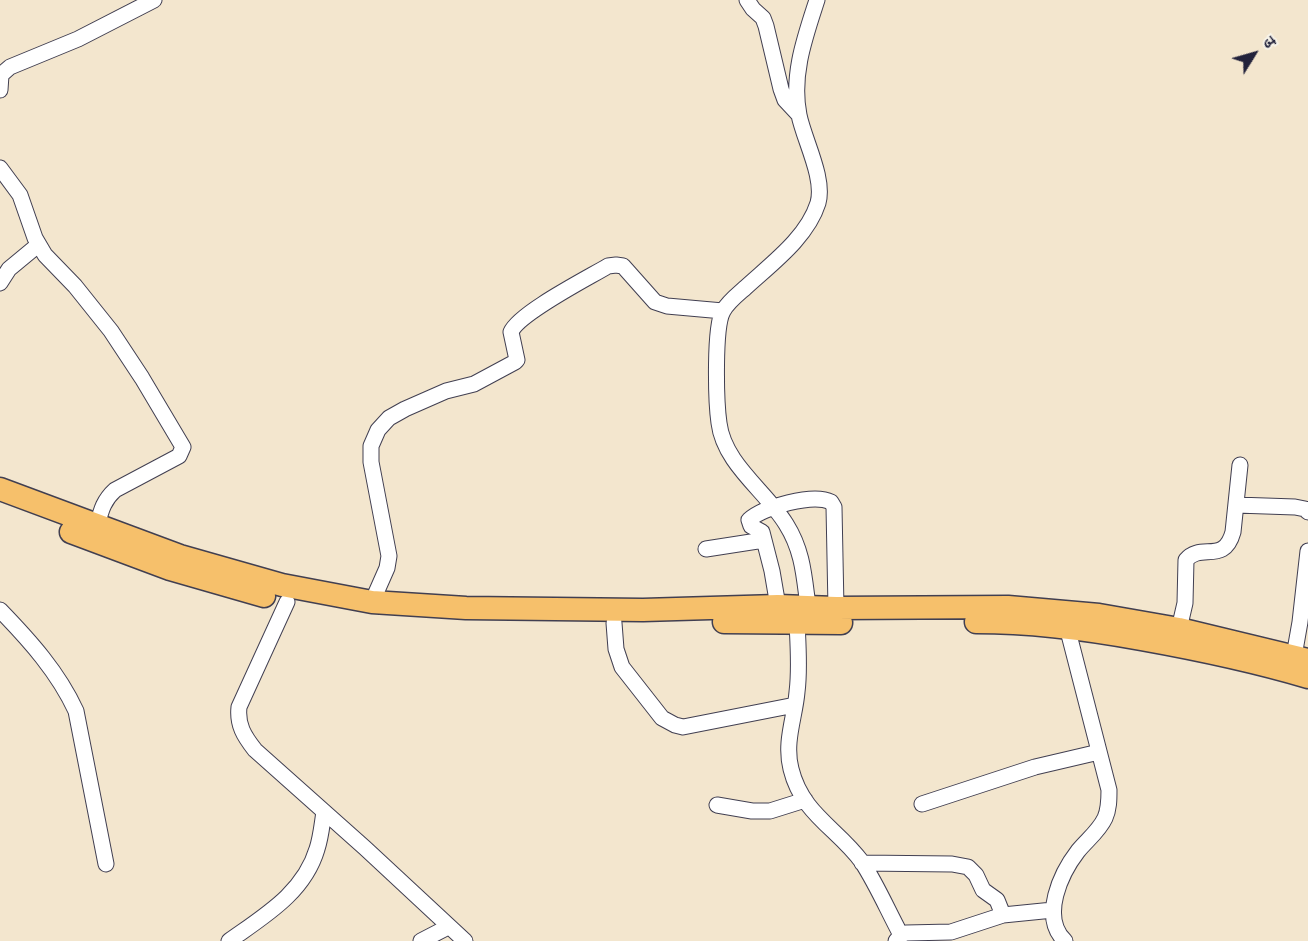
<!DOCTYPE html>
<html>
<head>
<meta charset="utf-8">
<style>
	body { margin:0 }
	#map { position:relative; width:1308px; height:941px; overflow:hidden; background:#f3e6ce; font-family:Dekko,"Playpen Sans Deva",sans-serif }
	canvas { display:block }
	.north { position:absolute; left:1224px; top:24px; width:60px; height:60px; -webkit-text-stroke:4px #f7f3e8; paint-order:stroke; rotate:53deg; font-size:16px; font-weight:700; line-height:24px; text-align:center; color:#22223b }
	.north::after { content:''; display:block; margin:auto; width:21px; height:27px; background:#22223b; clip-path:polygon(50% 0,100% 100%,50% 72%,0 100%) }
</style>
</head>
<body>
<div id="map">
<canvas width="1308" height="941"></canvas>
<div class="north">उ</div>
</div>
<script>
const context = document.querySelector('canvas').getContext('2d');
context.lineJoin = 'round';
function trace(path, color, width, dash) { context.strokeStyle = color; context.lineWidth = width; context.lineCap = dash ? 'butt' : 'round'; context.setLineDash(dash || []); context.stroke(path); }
const minor = new Path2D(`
	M747,0L753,9L763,18L766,26L781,89L785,100L799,115
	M0,90L1,75L10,67L78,39L154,0
	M0,168L20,195L35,238L45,255L75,286L111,331L142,378L183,447L179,456L115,490C103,501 101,511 97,526
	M0,283L9,269L38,245
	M1236,505L1295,507L1305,509L1308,512
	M706,549L764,540
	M287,602L239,707C237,725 244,736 255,750L365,848L465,941
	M372,602L387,568L389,556L371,462V446L378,430L389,418L405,409L446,391L474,384L515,362L517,360L511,332C519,313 588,278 608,266L616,265L623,266L655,302L667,306L723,311
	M778,606L772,571L762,532L751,526L749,520C763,507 813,493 831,502L834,507L836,608
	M808,606C804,576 803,551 786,524C766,491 724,464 719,423C716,402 714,327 723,311C728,302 737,295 745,288C771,264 807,238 818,203C825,178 804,140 799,115C791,75 805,37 817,0
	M0,610C30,641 58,672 76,711L106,864
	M614,623L616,649L622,667L662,718L675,725L683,727L795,705
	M797,623C798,645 800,669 797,692C795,717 784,742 791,769C802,814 837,828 862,862C877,885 888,911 901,935
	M1179,629L1185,603L1186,560C1201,542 1224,565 1233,532L1240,465
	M1294,656L1300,622L1308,551
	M922,804L1035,767L1099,752
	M717,805L752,811H770L805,800
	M862,863L952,864L968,867L976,875L983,890L997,900L1003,915
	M229,941C264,916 304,893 317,849C321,837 322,824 324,812
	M421,941L448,927
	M896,941L901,935L906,933L951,932L1003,915L1053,910
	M1065,941C1040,917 1061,873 1078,851C1087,840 1099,831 1105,818C1109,809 1109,800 1109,790L1067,627`);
const highway = new Path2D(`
	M0,489L180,556L282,585L372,602L466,608L643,610L778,606L836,608L1008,607L1099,615L1179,629L1308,660
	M71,532L170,569L264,596
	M724,622L841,623
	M976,622C1032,622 1087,629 1141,639C1197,649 1254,661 1308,677`);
trace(minor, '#413f51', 17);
trace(highway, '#413f51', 25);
trace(minor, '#fff', 15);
trace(highway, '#f6c06b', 22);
</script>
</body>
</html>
